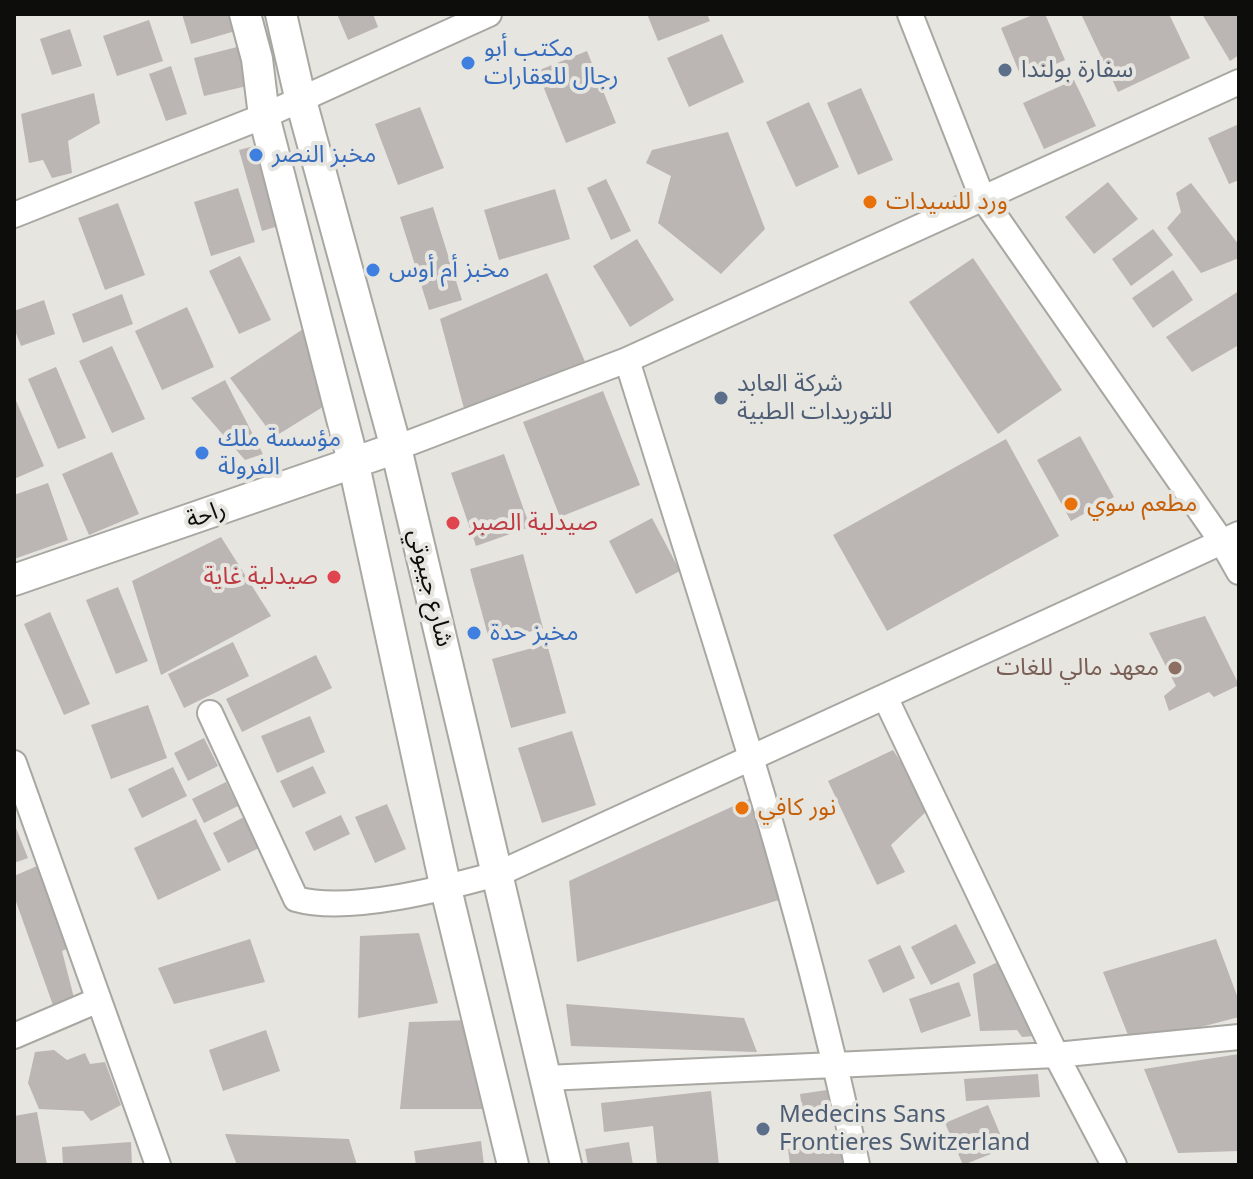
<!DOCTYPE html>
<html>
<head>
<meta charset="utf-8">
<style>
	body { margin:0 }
	#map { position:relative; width:1253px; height:1179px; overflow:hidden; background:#e6e5e0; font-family:"Noto Sans",sans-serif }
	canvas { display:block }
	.frame { position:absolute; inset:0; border:16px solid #0d0d0b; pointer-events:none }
</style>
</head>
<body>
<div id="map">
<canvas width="1253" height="1179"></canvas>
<div class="frame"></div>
</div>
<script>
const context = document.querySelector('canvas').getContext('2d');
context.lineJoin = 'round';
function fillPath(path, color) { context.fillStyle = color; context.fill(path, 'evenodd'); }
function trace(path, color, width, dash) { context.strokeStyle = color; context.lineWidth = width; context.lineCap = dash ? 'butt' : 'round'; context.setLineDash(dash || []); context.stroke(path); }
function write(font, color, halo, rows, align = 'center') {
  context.font = font + ' "Noto Sans","Noto Sans Arabic",sans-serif'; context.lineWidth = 8; context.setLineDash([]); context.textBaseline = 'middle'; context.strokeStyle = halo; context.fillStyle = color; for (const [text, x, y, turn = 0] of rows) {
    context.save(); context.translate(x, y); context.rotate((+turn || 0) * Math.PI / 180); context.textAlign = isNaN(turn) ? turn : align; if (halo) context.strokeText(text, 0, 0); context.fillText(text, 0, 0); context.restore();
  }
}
fillPath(new Path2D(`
	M182,14H238L242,29L191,44Z
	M337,14H373L378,27L348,40Z
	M647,14H707L710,21L658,41Z
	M1035,14H1045L1065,60L1022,79L1001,28Z
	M1081,14H1169L1190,58L1118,92Z
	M1202,14H1239V55L1230,61Z
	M149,20L163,61L117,76L103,36Z
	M70,29L82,66L52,75L40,39Z
	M722,34L744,82L689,107L667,58Z
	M237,47L247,86L204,96L194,58Z
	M587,51L616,123L566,143L537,71Z
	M171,66L187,114L166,121L149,74Z
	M1074,80L1096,126L1044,149L1023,103Z
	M861,88L893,160L858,175L827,103Z
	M94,93L100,123L68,141L72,173L52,178L43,160L29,163L21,114Z
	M809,102L839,167L796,187L766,122Z
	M420,107L444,168L398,185L375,124Z
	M1239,124V180L1229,184L1208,138Z
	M728,132L765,229L721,274L658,223L671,176L646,163L652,150Z
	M265,143L288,223L262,231L239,150Z
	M606,179L631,231L611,240L587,188Z
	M1108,182L1138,219L1094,254L1065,217Z
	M1191,183L1239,245V258L1201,273L1167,228L1181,212L1176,193Z
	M238,188L255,242L211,256L194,202Z
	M555,189L570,239L499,260L484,210Z
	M118,203L145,275L105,290L78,218Z
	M433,207L462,300L429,310L400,217Z
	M1153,229L1173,255L1131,286L1112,259Z
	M637,239L674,300L630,327L593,266Z
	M240,256L271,320L239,334L209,271Z
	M973,258L1062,390L998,434L909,302Z
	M1173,270L1193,300L1153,328L1132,298Z
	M547,273L586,364L466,416L440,319Z
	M1239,291V345L1192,372L1166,337Z
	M122,294L133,324L83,343L72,314Z
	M44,300L55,334L21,346L14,328V311Z
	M187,307L214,367L162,390L135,331Z
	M306,327L326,405L274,437L230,378Z
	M112,346L145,419L112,433L79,361Z
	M56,367L86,438L58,449L28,379Z
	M225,380L263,454L245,460L191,398Z
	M603,391L640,485L560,517L523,422Z
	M14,396L44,466L14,479Z
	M1080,436L1114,497L1071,521L1037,460Z
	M1006,439L1059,536L887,631L833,535Z
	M112,452L139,514L89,535L62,474Z
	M504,454L530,527L476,546L451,473Z
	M48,483L68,540L14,559V495Z
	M652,518L680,571L636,594L609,541Z
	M221,537L271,616L161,675L132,581Z
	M523,554L543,628L490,643L470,569Z
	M118,587L148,661L116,674L86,600Z
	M50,612L90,704L64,715L24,624Z
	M1205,616L1239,685L1214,697L1209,692L1169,711L1164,696L1176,686L1149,633Z
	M233,642L249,676L184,708L168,674Z
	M547,644L566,713L511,728L492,659Z
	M316,655L332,688L242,732L226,699Z
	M148,705L167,758L111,779L91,725Z
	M310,716L325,752L277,773L261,736Z
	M572,731L596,805L542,823L518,748Z
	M204,738L218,766L188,781L174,753Z
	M893,750L931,807L891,845L905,872L877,885L828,781Z
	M313,766L326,793L293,808L280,781Z
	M173,767L187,796L142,818L128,789Z
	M226,782L238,806L204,823L192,799Z
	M749,799L782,899L577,962L569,881Z
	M387,804L406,849L375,863L355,817Z
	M341,815L350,834L314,851L305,832Z
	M246,816L261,847L228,863L213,833Z
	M196,819L221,870L158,900L134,848Z
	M14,823L28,858L14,863Z
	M44,863L75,945L62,951L74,998L54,1008L14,896V876Z
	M956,924L976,963L931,985L911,947Z
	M419,933L438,1003L358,1018L360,936Z
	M250,939L265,982L174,1004L158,968Z
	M1216,939L1239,1001V1017L1132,1045L1103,972Z
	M900,945L915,978L883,993L868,960Z
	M1002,960L1034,1036L1022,1037L1017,1030L980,1031L973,974Z
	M959,982L971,1016L921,1033L909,999Z
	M566,1004L744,1018L757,1052L571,1046Z
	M471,1020L484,1109H400L409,1022Z
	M266,1030L280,1071L223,1091L209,1050Z
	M54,1050L67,1060L85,1053L90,1064L105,1062L121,1105L91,1121L83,1111L39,1109L28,1083L35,1052Z
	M1239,1054V1151L1178,1153L1144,1069Z
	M1038,1074L1040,1097L966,1101L964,1079Z
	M827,1090L831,1119L804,1123L800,1094Z
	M711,1091L719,1165H657L653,1126L604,1132L601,1103Z
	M988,1105L1006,1148L963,1165L945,1123Z
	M37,1112L47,1165H14V1116Z
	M225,1134L349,1139L357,1165H237Z
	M481,1141L484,1165H416L414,1151Z
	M131,1142L132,1165H63L62,1147Z
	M629,1142L633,1165H588L585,1149Z
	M841,1143L844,1165H790L788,1149Z`), '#bbb5b3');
const minor = new Path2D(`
	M910,14L982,197L1222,542L1239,572
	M14,215L264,116L489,14
	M627,360C709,626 801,892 857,1165
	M396,448L627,360L1239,82
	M885,697L1056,1055L1114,1165
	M210,713L296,899C349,914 446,888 500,873L1239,534
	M14,763L158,1165
	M14,1036L96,1001
	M546,1078L1056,1055L1239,1037`);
const tertiary = new Path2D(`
	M245,14L257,59L264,116L354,465L446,889L513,1165
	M281,14L300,97L396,448L566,1165
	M14,580L396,448`);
trace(minor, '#a8a7a2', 28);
trace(tertiary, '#a8a7a2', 34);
trace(minor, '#fff', 24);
trace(tertiary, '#fff', 30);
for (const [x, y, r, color] of [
	[468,63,8,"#3f7fe0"],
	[1005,70,8,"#5c6f8a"],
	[256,155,8,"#3f7fe0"],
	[870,202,8,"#e8710a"],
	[373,270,8,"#3f7fe0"],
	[721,398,8,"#5c6f8a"],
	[202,453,8,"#3f7fe0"],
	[1071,504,8,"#e8710a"],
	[453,523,8,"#e0444e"],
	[334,577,8,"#e0444e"],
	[474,633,8,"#3f7fe0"],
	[1175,668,8,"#8d6e63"],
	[742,808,8,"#e8710a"],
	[763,1129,8,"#5c6f8a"]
]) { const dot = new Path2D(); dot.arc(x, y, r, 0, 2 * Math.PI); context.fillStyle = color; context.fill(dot); trace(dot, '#e6e5e0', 3); }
write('24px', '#366cbe', '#e6e5e0', [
	["مكتب أبو",484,49],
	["رجال للعقارات",484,77],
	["مخبز النصر",272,155],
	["مخبز أم أوس",389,270],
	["مؤسسة ملك",218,439],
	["الفرولة",218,467],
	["مخبز حدة",490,633]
], 'left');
write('24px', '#4e5e75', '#e6e5e0', [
	["سفارة بولندا",1021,70],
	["شركة العابد",737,384],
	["للتوريدات الطبية",737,412],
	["Medecins Sans",779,1115],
	["Frontieres Switzerland",779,1143]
], 'left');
write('24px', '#c56008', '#e6e5e0', [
	["ورد للسيدات",886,202],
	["مطعم سوي",1087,504],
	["نور كافي",758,808]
], 'left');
write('24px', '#0d0d0b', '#e6e5e0', [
	["راحة",206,515,-19],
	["شارع جيبوتي",430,588,76]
]);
write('24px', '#be3a42', '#e6e5e0', [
	["صيدلية الصبر",469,523],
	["صيدلية غاية",318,577,"right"]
], 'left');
write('24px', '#785e54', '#e6e5e0', [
	["معهد مالي للغات",1159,668]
], 'right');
</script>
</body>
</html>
